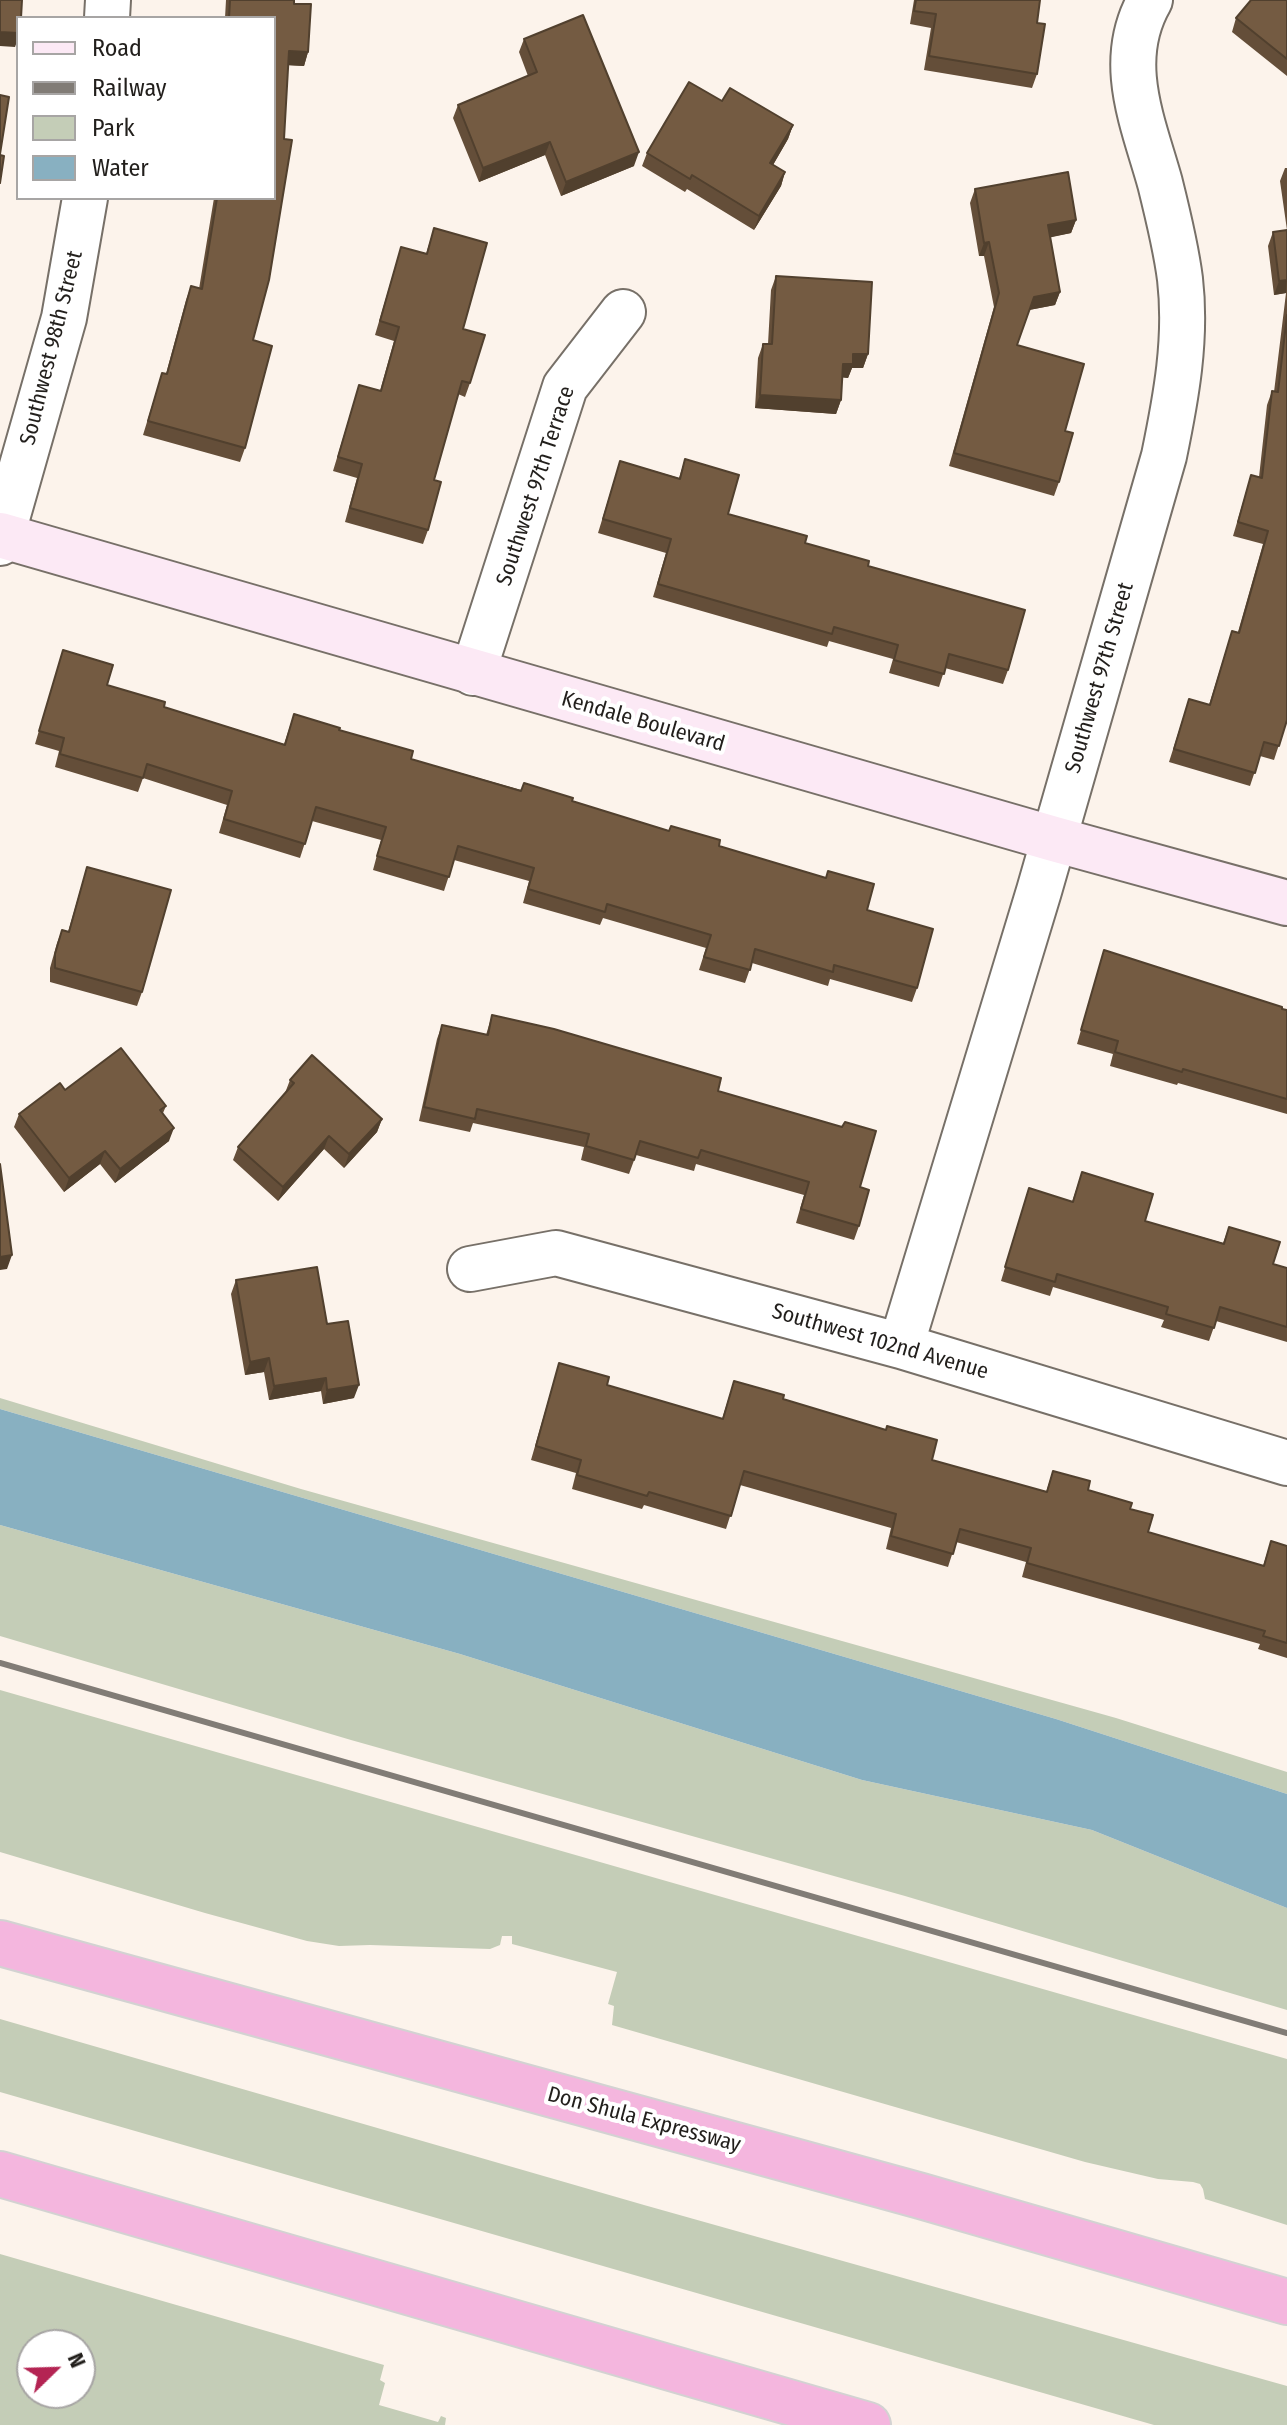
<!DOCTYPE html>
<html>
<head>
<meta charset="utf-8">
<style>
	body { margin:0 }
	#map { position:relative; width:1287px; height:2425px; overflow:hidden; background:#fcf3eb; font-family:"Fira Sans Condensed",sans-serif }
	canvas { display:block }
	.legend { position:absolute; left:16px; top:16px; width:260px; height:184px; box-sizing:border-box; background:#fff; border:2px solid #a7a5a4; margin:0; padding:10px 14px; list-style:none; font-size:24px; color:#221f1c }
	.legend li { display:flex; align-items:center; gap:16px; height:40px }
	.legend b { width:40px; border:2px solid #a7a5a4 }
	.north { position:absolute; left:16px; top:2329px; width:80px; height:80px; box-sizing:border-box; background:#fff; border:2px solid #a7a5a4; border-radius:50%; rotate:67deg; font-size:22px; font-weight:700; line-height:32px; text-align:center; color:#221f1c }
	.north::after { content:''; display:block; margin:auto; width:28px; height:36px; background:#b42453; clip-path:polygon(50% 0,100% 100%,50% 72%,0 100%) }
</style>
</head>
<body>
<div id="map">
<canvas width="1287" height="2425"></canvas>
<ul class="legend">
<li><b style="height:10px;background:#fce9f5"></b>Road</li>
<li><b style="height:10px;background:#817c76"></b>Railway</li>
<li><b style="height:22px;background:#c4cdb7"></b>Park</li>
<li><b style="height:22px;background:#88b0c1"></b>Water</li>
</ul>
<div class="north">N</div>
</div>
<script>
const context = document.querySelector('canvas').getContext('2d');
context.lineJoin = 'round';
function fillPath(path, color) { context.fillStyle = color; context.fill(path, 'evenodd'); }
function trace(path, color, width, dash) { context.strokeStyle = color; context.lineWidth = width; context.lineCap = dash ? 'butt' : 'round'; context.setLineDash(dash || []); context.stroke(path); }
function write(font, color, halo, rows, align = 'center') {
  context.font = font + ' "Fira Sans Condensed",sans-serif'; context.lineWidth = 8; context.setLineDash([]); context.textBaseline = 'middle'; context.strokeStyle = halo; context.fillStyle = color; for (const [text, x, y, turn = 0] of rows) {
    context.save(); context.translate(x, y); context.rotate((+turn || 0) * Math.PI / 180); context.textAlign = isNaN(turn) ? turn : align; if (halo) context.strokeText(text, 0, 0); context.fillText(text, 0, 0); context.restore();
  }
}
fillPath(new Path2D(`
	M0,1398L301,1489L1116,1718L1287,1772V1794L1056,1719L0,1409Z
	M0,1525L460,1654L862,1780L1092,1830L1287,1908V2010L905,1896L351,1740L0,1636Z
	M0,1690L1287,2059V2225L1205,2199L1203,2189L1200,2184L1193,2182L1158,2179L1085,2162L612,2025L614,2006L608,2004L617,1972L512,1944V1936H502L500,1945L490,1949L370,1945L339,1946L307,1941L205,1913L0,1852Z
	M0,2019L644,2205L1287,2386V2425H1154L0,2092Z
	M0,2254L384,2365L380,2380L385,2383L379,2405L438,2422L441,2416L446,2418L445,2425H0ZM32,2345H80V2393H32Z`), '#c4cdb7');
fillPath(new Path2D(`
	M0,1409L1056,1719L1287,1794V1908L1092,1830L862,1780L460,1654L0,1525Z`), '#88b0c1');
const street = new Path2D(`
	M107,18L108,0
	M0,543L64,318L85,198
	M473,673L565,387L623,312
	M470,1269L556,1253L901,1346L1287,1463
	M901,1346L1039,891L1164,456C1176,398 1187,339 1180,279C1176,247 1168,215 1160,183C1143,122 1115,61 1150,0`);
const secondary = new Path2D(`
	M0,535L1054,839L1287,903`);
const highway = new Path2D(`
	M0,1943L921,2196L1287,2302
	M0,2174L868,2425`);
trace(street, '#777068', 48);
trace(secondary, '#777068', 48);
trace(highway, '#d3d2d2', 48);
trace(street, '#fff', 44);
trace(secondary, '#fce9f5', 44);
trace(highway, '#f4b6de', 44);
trace(new Path2D(`
	M0,1663L1287,2033`), '#817c76', 6);
fillPath(new Path2D(`
	M226,0H294V4H311L308,52L304,66L288,65L284,139L292,140L269,280L253,340L272,346L245,448L240,462L143,435L162,373L166,374L186,300L191,286L199,289L214,198H274V18H225Z
	M914,0H1040L1037,23V74L1032,88L924,70L931,28L910,24Z
	M1287,0V76L1232,32L1236,18Z
	M524,39L634,166L561,196L545,155L479,182L453,118L458,105L528,76L519,52Z
	M722,101L793,125L788,139L773,165L785,172L781,186L754,230L687,189L685,192L642,166L647,153Z
	M1285,168H1287V720L1274,760L1260,756L1250,786L1169,762L1189,699L1209,705L1232,631L1238,632L1263,544L1233,536L1251,475L1259,477L1267,405L1272,391L1274,392L1286,293L1274,295L1268,246L1273,232L1287,230L1280,181Z
	M975,189L1076,220L1071,233L1050,237L1060,292L1055,305L1029,310L1017,345L1065,431L1059,482L1054,496L949,466L994,307L984,256H979L970,203Z
	M434,228L463,329L470,383L465,397L458,394L434,480L428,530L423,544L345,522L357,478L333,471L359,385L380,391L394,341L375,335L401,247L426,254Z
	M776,276L868,354L863,368H852L848,378L842,377L841,400L836,414L755,408L758,358L763,344H768L771,290Z
	M685,459L728,514L868,566L1008,670L1003,684L945,668L939,687L889,673L893,659L829,641L827,647L653,597L666,553L598,533L620,461L679,478Z
	M63,650L107,685L164,707L284,744L294,714L339,730L411,759L521,790L572,801L719,846L867,910L917,988L912,1002L830,979L828,986L752,963L745,983L699,970L706,948L603,918L600,925L523,903L529,881L454,860L444,891L373,870L381,840L312,821L300,858L219,833L227,805L143,778L138,792L55,767L59,751L35,744Z
	M87,867L142,992L137,1006L50,982V968L57,943L62,930L68,932Z
	M1104,950L1287,1010V1114L1178,1083L1177,1085L1110,1066L1113,1054L1077,1044Z
	M492,1015L718,1091L860,1187L859,1226L854,1240L796,1223L804,1195L696,1164L694,1171L636,1155L629,1174L581,1160L584,1147L473,1123L470,1132L419,1121L437,1039L442,1025L486,1035Z
	M290,1080L382,1119L377,1132L344,1168L324,1149L278,1201L233,1160L238,1147L285,1093Z
	M65,1090L166,1106L163,1113L169,1141L115,1183L100,1164L64,1192L14,1127L19,1114Z
	M1082,1172L1145,1221L1223,1243L1229,1227L1273,1264L1287,1268V1342L1216,1321L1209,1341L1161,1327L1164,1320L1053,1287L1050,1296L1001,1281L1029,1188L1072,1202Z
	M236,1280L327,1324L354,1398L323,1404L321,1391L269,1400L264,1372L245,1375L231,1294Z
	M559,1363L607,1385L722,1419L734,1381L783,1399L932,1460L1046,1492L1053,1471L1088,1490L1130,1509L1148,1532L1263,1566L1271,1541L1287,1546V1658L1258,1649L1260,1644L1022,1577L1026,1562L956,1542L948,1567L886,1549L891,1528L740,1485L726,1529L644,1505L642,1509L572,1489L576,1473L531,1460Z`), '#644e39');
fillPath(new Path2D(`
	M0,32L18,33V39L15,47L0,46Z
	M289,51L308,52L304,66L284,65Z
	M793,125L788,139L766,177L770,163Z
	M550,142L545,155L479,182L483,168Z
	M639,152L634,166L561,196L566,182Z
	M785,172L781,186L754,230L759,216Z
	M1076,220L1071,233L1043,239L1048,225Z
	M989,242L984,256H979L984,243Z
	M1287,280L1286,293L1274,295L1279,281Z
	M1060,292L1055,305L1029,310L1034,297Z
	M853,354H868L863,368H852L848,378L838,377L843,364Z
	M760,395L841,400L836,414L755,408Z
	M382,1119L377,1132L344,1168L349,1154Z
	M174,1128L169,1141L115,1183L120,1169Z
	M329,1136L324,1149L278,1201L283,1187Z
	M105,1151L100,1164L64,1192L69,1178Z
	M12,1255L7,1269L0,1270V1257Z
	M269,1358L264,1372L245,1375L250,1362Z
	M326,1378L321,1391L269,1400L274,1386Z
	M359,1385L354,1398L323,1404L327,1390Z`), '#51402e');
const building = new Path2D(`
	M0,0H22L21,18H18V33L0,32Z
	M230,0H294V4H311L308,52L289,51L284,139L292,140L269,280L253,340L272,346L245,448L148,421L162,373L167,374L191,286L202,289L217,198H274V18H229Z
	M916,0H1040L1037,23L1045,24L1037,74L929,56L936,14L914,11Z
	M1251,0H1287V59L1236,18Z
	M583,15L639,152L566,182L550,142L483,168L458,105L537,72L524,39Z
	M689,82L722,101L730,88L793,125L770,163L785,172L759,216L692,175L690,179L647,153Z
	M0,95L9,97L0,154Z
	M0,155L4,156L0,183Z
	M1068,172L1076,220L1048,225L1060,292L1034,297L1017,345L1084,364L1065,431L1073,433L1059,482L954,453L999,293L989,242L984,243L975,189Z
	M434,228L487,243L463,329L485,335L470,383L462,381L434,480L441,482L428,530L350,508L362,464L338,457L359,385L381,391L399,327L380,321L401,247L427,254Z
	M1287,230V280L1279,281L1273,232Z
	M776,276L872,282L868,354H853V364H843L841,400L760,395L763,344H772Z
	M1287,315V720L1279,746L1264,742L1255,773L1174,749L1189,699L1210,705L1232,631L1239,633L1268,531L1238,522L1251,475L1262,478L1272,391L1278,392Z
	M685,459L739,475L728,514L807,536L805,543L869,561L868,566L1025,610L1008,670L949,654L944,674L894,660L898,645L834,627L832,634L658,584L671,539L603,519L620,461L680,479Z
	M63,650L113,665L107,685L165,702L164,707L285,745L294,714L340,728L339,730L413,751L411,759L521,791L524,783L573,798L572,801L669,831L671,826L720,840L719,846L826,878L828,871L874,884L867,910L933,929L917,988L834,965L833,972L755,949L750,970L704,957L711,935L607,904L605,912L528,889L534,868L458,846L449,877L377,856L386,827L316,807L305,844L224,819L232,791L147,764L143,778L60,754L64,738L39,731Z
	M87,867L171,890L142,992L55,968V954L62,930L69,932Z
	M1104,950L1282,1007V1009L1287,1010V1099L1183,1069L1182,1072L1115,1052L1118,1041L1081,1030Z
	M492,1015L554,1029L721,1078L718,1091L842,1127L845,1122L876,1131L860,1187L869,1190L859,1226L801,1209L809,1182L701,1150L698,1158L640,1141L634,1160L586,1146L589,1134L477,1109L475,1119L424,1107L442,1025L488,1035Z
	M121,1048L166,1106L160,1110L174,1128L120,1169L105,1151L69,1178L19,1114L60,1083L65,1090Z
	M312,1055L382,1119L349,1154L329,1136L283,1187L238,1147L294,1083L290,1080Z
	M0,1164L12,1255L0,1257Z
	M1082,1172L1153,1194L1145,1221L1224,1244L1229,1227L1280,1242L1273,1264L1287,1268V1327L1220,1307L1214,1328L1166,1314L1168,1307L1057,1274L1055,1282L1005,1267L1029,1188L1073,1202Z
	M317,1267L327,1324L348,1321L359,1385L327,1390L326,1378L274,1386L269,1358L250,1362L236,1280Z
	M559,1363L609,1377L607,1385L723,1419L734,1381L784,1395L783,1399L886,1430L887,1426L937,1440L932,1460L1047,1492L1053,1471L1090,1481L1088,1490L1132,1503L1130,1509L1153,1515L1148,1532L1264,1566L1271,1541L1287,1546V1643L1263,1636L1265,1631L1027,1563L1031,1548L960,1529L953,1554L891,1536L896,1514L744,1471L731,1516L649,1492L647,1496L577,1475L581,1460L536,1446Z`);
fillPath(building, '#745b42');
trace(building, '#51402e', 2);
write('22px', '#221f1c', '#fff', [
	["Southwest 98th Street",52,348,-76],
	["Southwest 97th Terrace",536,486,-72],
	["Southwest 97th Street",1100,678,-74],
	["Kendale Boulevard",643,722,16],
	["Southwest 102nd Avenue",880,1342,16],
	["Don Shula Expressway",644,2120,15]
]);
</script>
</body>
</html>
